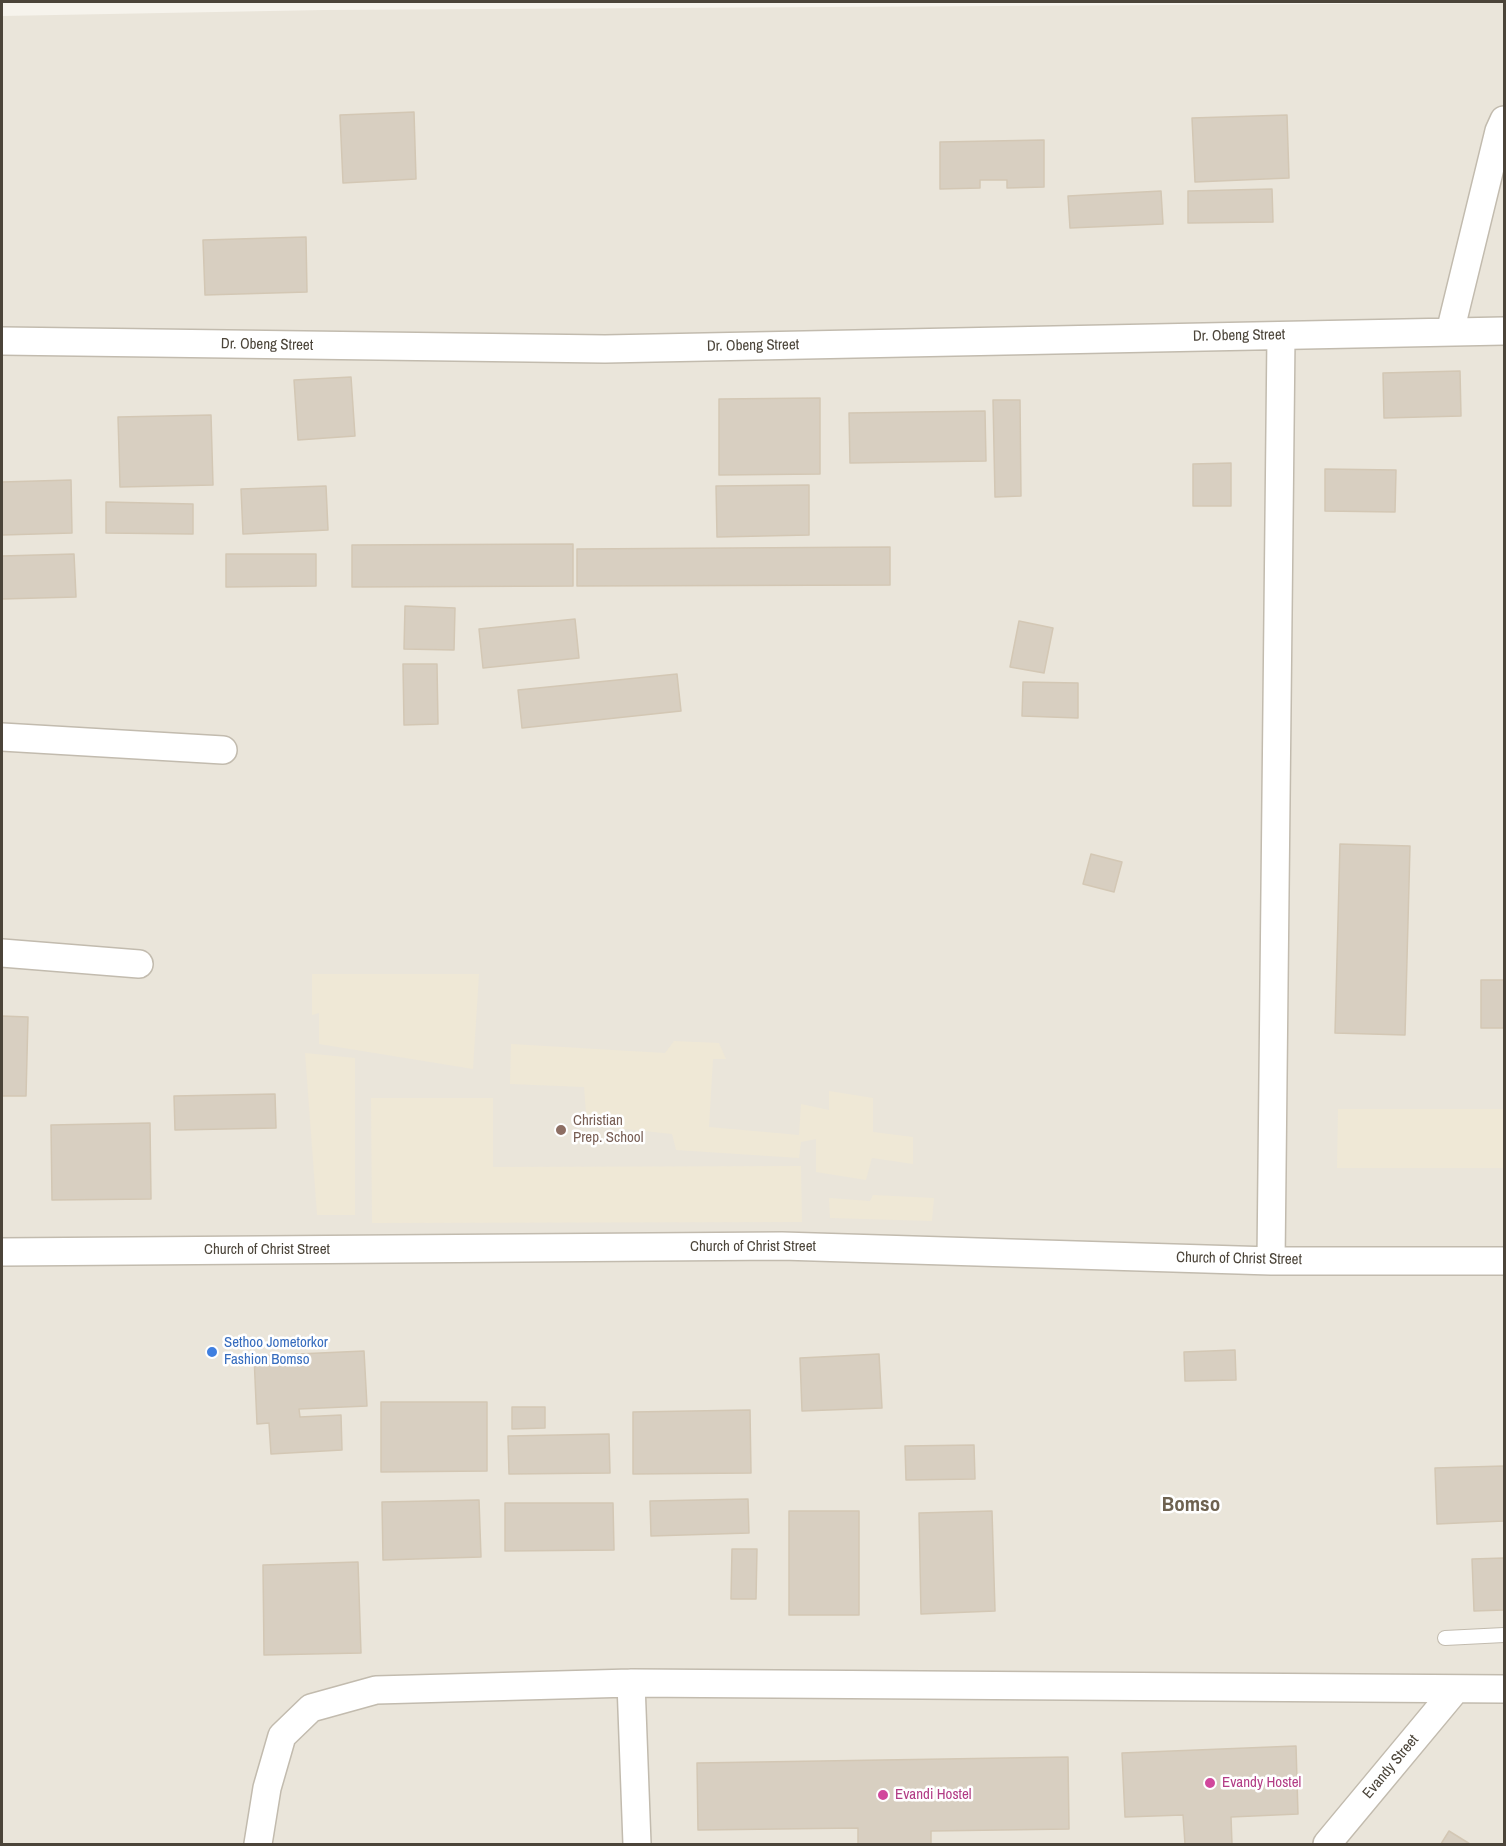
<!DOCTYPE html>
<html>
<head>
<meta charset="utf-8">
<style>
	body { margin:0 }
	#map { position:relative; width:1506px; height:1846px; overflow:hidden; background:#f6f3ec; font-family:"Archivo Narrow",sans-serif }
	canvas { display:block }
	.frame { position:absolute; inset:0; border:3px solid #4b4439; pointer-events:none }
</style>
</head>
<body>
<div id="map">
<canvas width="1506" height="1846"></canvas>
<div class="frame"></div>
</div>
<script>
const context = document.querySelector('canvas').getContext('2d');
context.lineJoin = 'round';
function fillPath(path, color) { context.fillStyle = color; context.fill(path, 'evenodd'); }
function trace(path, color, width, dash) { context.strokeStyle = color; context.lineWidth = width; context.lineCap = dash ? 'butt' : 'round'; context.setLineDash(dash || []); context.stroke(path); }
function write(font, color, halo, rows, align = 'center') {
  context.font = font + ' "Archivo Narrow",sans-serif'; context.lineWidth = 5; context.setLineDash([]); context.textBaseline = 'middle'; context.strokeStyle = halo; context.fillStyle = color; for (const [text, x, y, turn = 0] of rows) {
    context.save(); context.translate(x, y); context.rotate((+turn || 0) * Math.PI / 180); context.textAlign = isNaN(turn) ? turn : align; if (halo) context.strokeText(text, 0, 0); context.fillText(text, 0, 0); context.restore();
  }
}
fillPath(new Path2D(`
	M1504,3V1844H2V16L323,10Z`), '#eae5da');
fillPath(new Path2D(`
	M312,974H479L473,1069L319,1044V1013L312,1015Z
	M674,1041L719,1043L726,1059H713L709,1127L799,1135L801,1104L829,1110V1091L873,1098V1132L913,1137V1164L872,1158L866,1180L816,1172V1139L801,1142L799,1158L676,1150L672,1134L587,1125L584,1087L510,1084L511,1044L665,1053Z
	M305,1053L355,1058V1215H317Z
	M371,1098H493V1167L801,1166L802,1222L372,1223Z
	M1338,1109H1504V1168H1337Z
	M873,1195L934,1198L932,1221L830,1218L829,1198L870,1201Z`), '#efe8d6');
const building = new Path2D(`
	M414,112L416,179L343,183L340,115Z
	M1287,115L1289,178L1195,182L1192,118Z
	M1044,140V187L1007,188V180H980V188L940,189V142Z
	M1272,189L1273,222L1188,223V191Z
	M1161,191L1163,224L1070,228L1068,196Z
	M306,237L307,292L205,295L203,240Z
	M1460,371L1461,416L1384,418L1383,373Z
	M351,377L355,436L298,440L294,380Z
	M820,398V474L719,475V399Z
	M993,400H1020L1021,496L995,497Z
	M985,411L986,461L850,463L849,413Z
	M211,415L213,485L120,487L118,417Z
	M1231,463V506H1193V464Z
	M1325,469L1396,470L1395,512L1325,511Z
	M71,480L72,533L2,535V482Z
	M809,485V535L717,537L716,486Z
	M326,486L328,530L243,534L241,489Z
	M106,502L193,504V534L106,533Z
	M573,544V586L352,587V545Z
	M890,547V585L577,586V549Z
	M74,554L76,597L2,599V556Z
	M226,554H316V586L226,587Z
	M405,606L455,608L454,650L404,649Z
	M575,619L579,658L483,668L479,629Z
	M1019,621L1053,628L1044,673L1010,667Z
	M403,664H437L438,724L404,725Z
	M677,674L681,711L522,728L518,690Z
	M1023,682L1078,683V718L1022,716Z
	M1340,844L1410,846L1405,1035L1335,1033Z
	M1091,854L1122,862L1114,892L1083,884Z
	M1481,980H1504V1028H1481Z
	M2,1016L28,1017L26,1096H2Z
	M275,1094L276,1128L175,1130L174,1096Z
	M150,1123L151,1199L52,1200L51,1125Z
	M1235,1350L1236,1380L1185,1381L1184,1352Z
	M364,1351L367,1406L299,1409L300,1417L341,1415L342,1450L271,1454L269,1423L257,1424L254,1356Z
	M879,1354L882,1408L802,1411L800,1358Z
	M381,1402H487V1471L381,1472Z
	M512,1407H545V1428L512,1429Z
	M750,1410L751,1473L633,1474V1412Z
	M609,1434L610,1473L509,1474L508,1436Z
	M974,1445L975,1479L906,1480L905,1446Z
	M1504,1466V1521L1437,1524L1435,1468Z
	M748,1499L749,1533L651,1536L650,1501Z
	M479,1500L481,1557L383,1560L382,1502Z
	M505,1503H613L614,1550L505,1551Z
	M789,1511H859V1615H789Z
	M992,1511L995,1611L921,1614L919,1513Z
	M732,1549H757L756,1599H731Z
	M1504,1558V1610L1474,1611L1472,1559Z
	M358,1562L361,1653L264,1655L263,1565Z
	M1296,1746L1298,1814L1231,1817L1232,1844H1185L1183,1815L1125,1817L1122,1753Z
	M1068,1757L1069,1829L931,1831V1844H858V1828L698,1830L697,1763Z
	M1449,1831L1470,1844H1441Z`);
fillPath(building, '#d8cfc1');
trace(building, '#d3c7b4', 1.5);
const service = new Path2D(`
	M1445,1638L1504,1635`);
const minor = new Path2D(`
	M1450,332L1499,131L1504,120
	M2,341L605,349L1504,331
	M2,737L223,750
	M2,953L139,964
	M2,1252L782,1246L1271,1261H1504
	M1271,1261L1281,336
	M631,1683L637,1844
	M258,1844L267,1788L282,1736L311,1708L376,1690L631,1683L1504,1689
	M1327,1844L1455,1690`);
trace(service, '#c2bbae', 16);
trace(minor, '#c2bbae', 30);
trace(service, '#fff', 14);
trace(minor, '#fff', 27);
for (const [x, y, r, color] of [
	[561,1130,6,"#8d6e63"],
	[212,1352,6,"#3f7fe0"],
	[1210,1783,6,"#d1479c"],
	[883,1795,6,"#d1479c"]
]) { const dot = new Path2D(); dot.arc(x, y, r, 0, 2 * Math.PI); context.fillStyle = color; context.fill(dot); trace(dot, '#fff', 2); }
write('15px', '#4b4439', '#fff', [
	["Dr. Obeng Street",1239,336,-1],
	["Dr. Obeng Street",267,345,1],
	["Dr. Obeng Street",753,346,-1],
	["Church of Christ Street",753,1247],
	["Church of Christ Street",267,1250],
	["Church of Christ Street",1239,1259,1],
	["Evandy Street",1391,1767,-50]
]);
write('15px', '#785e54', '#fff', [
	["Christian",573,1121],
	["Prep. School",573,1138]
], 'left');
write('15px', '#366cbe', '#fff', [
	["Sethoo Jometorkor",224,1343],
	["Fashion Bomso",224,1360]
], 'left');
write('15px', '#b23c85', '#fff', [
	["Evandy Hostel",1222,1783],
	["Evandi Hostel",895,1795]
], 'left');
write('bold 21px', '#6e6250', '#fff', [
	["Bomso",1191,1505]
]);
</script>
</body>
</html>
